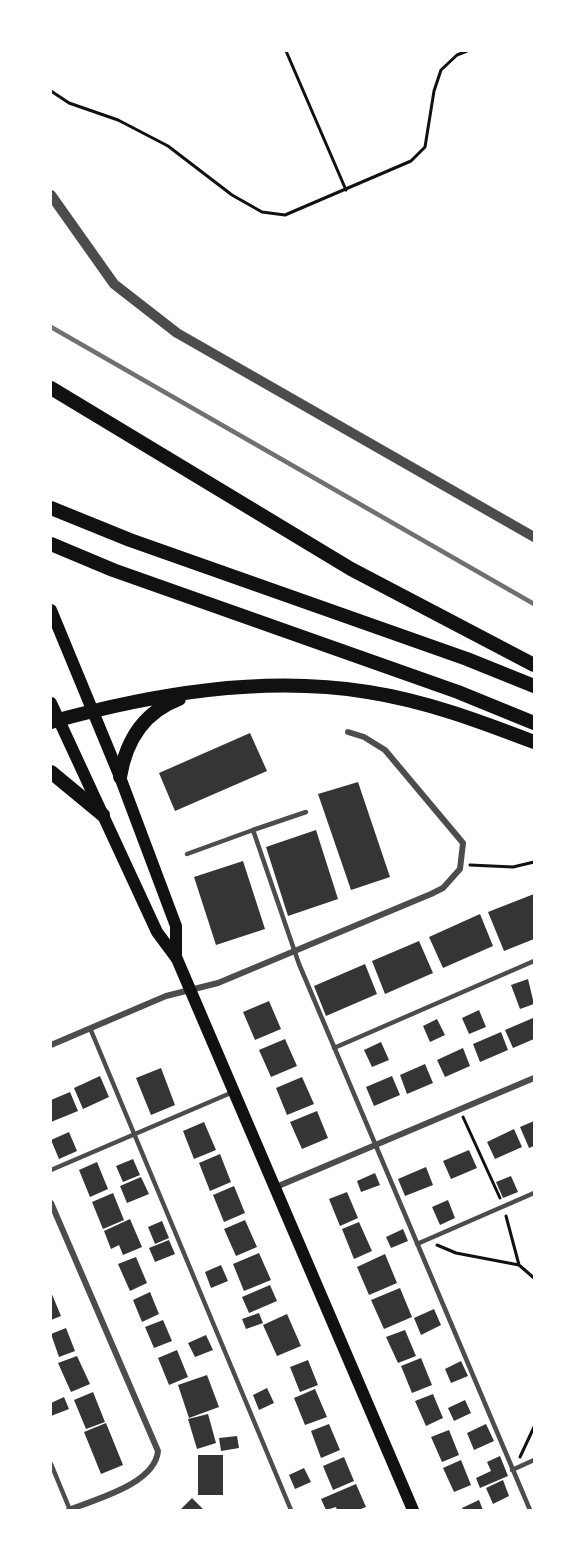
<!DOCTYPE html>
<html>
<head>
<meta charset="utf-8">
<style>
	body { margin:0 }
	#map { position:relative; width:585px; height:1561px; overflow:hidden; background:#fff; font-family:Arial,sans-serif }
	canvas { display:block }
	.frame { position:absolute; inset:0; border:52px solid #fff; pointer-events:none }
</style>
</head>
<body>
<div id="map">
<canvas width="585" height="1561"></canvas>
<div class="frame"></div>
</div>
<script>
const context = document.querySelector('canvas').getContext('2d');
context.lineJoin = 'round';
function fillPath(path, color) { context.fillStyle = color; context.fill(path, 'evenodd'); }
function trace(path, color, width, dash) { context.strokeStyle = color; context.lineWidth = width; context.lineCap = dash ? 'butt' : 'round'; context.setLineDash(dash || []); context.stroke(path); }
fillPath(new Path2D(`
	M250,733L267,771L175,811L159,773Z
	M358,782L390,877L351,890L318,794Z
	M316,830L338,899L288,916L266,847Z
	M243,861L265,929L216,945L194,877Z
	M534,894V939L504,951L488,912Z
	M480,914L493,946L443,968L429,937Z
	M419,941L433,973L385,994L372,961Z
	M365,964L377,994L326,1016L314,986Z
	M528,979L534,1004L520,1009L511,985Z
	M269,1001L281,1029L255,1040L243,1012Z
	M479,1010L486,1027L469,1034L462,1018Z
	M533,1018L534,1039L513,1048L505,1030Z
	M437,1019L445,1035L430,1042L423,1026Z
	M501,1032L508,1050L480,1062L473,1044Z
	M285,1039L297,1066L271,1077L259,1050Z
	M381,1042L389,1060L372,1067L364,1050Z
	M463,1048L470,1066L445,1077L437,1060Z
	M425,1064L433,1083L407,1094L400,1075Z
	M161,1068L175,1105L151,1115L136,1078Z
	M100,1076L109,1097L83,1109L74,1088Z
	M392,1076L400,1095L374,1106L366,1087Z
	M302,1077L314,1104L287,1115L276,1088Z
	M70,1092L78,1111L51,1122V1100Z
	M317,1111L328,1138L302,1149L290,1122Z
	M534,1121V1146L529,1148L520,1127Z
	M204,1122L216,1150L194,1159L183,1131Z
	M514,1129L522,1147L495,1159L487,1142Z
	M69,1132L77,1151L59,1159L51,1140Z
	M469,1150L477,1168L451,1179L443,1161Z
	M220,1154L231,1182L210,1191L199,1163Z
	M133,1159L140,1175L123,1182L116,1166Z
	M97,1162L108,1189L90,1197L79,1170Z
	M426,1167L433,1185L405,1196L398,1179Z
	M375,1173L380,1185L361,1192L357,1181Z
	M511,1176L518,1192L503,1198L496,1182Z
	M141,1177L149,1194L127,1203L120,1186Z
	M234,1186L245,1213L224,1222L213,1195Z
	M347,1192L358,1218L340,1226L329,1199Z
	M113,1193L124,1220L103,1229L92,1202Z
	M448,1200L455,1218L440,1225L432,1207Z
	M130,1219L142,1247L123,1255L119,1245L111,1249L104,1231Z
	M245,1220L257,1247L236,1256L224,1229Z
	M162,1221L169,1238L155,1244L148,1227Z
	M359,1222L372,1251L354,1259L342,1229Z
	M403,1229L408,1241L391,1248L386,1237Z
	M169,1240L175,1254L155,1262L149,1248Z
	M259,1253L271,1280L244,1291L233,1264Z
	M385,1254L397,1283L369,1295L357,1267Z
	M136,1257L147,1283L130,1291L118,1264Z
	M221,1265L228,1281L211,1288L205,1272Z
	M270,1285L277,1301L249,1313L242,1297Z
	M400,1288L412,1317L384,1329L371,1300Z
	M51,1292L61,1316L51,1320Z
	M150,1292L159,1314L142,1322L133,1300Z
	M434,1309L441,1325L421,1335L414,1318Z
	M259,1313L263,1323L246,1329L242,1319Z
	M287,1314L301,1346L277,1356L263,1325Z
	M163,1320L172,1341L154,1348L145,1327Z
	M66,1328L75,1351L59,1357L51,1334Z
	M405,1330L416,1356L398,1363L386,1337Z
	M206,1335L213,1350L195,1357L188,1343Z
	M177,1350L188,1377L169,1385L158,1358Z
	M77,1356L90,1384L71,1392L58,1363Z
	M421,1358L432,1385L412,1393L401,1366Z
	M308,1360L318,1385L300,1392L290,1367Z
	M461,1361L468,1376L451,1383L445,1369Z
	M207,1375L219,1407L189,1418L178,1385Z
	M267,1388L274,1403L259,1410L253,1395Z
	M315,1389L327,1417L305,1425L294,1398Z
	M93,1392L105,1422L86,1429L74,1400Z
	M433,1394L443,1418L426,1426L415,1401Z
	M64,1397L69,1409L51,1416V1403Z
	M465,1400L471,1413L454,1421L448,1408Z
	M208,1414L216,1443L197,1449L188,1419Z
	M106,1423L123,1465L101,1474L84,1432Z
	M329,1424L340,1450L321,1458L311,1431Z
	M486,1424L494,1441L474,1450L467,1433Z
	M449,1430L459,1455L442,1462L431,1437Z
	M237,1436L239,1448L221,1451L219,1438Z
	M198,1455H223V1495H198Z
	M500,1456L508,1476L480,1488L476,1478L491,1471L487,1462Z
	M344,1457L354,1481L333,1490L323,1466Z
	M461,1460L471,1485L454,1492L443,1468Z
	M304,1468L311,1482L295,1489L289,1475Z
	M503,1480L509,1496L493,1504L486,1488Z
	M356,1484L366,1507L358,1510H337L336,1507L326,1510L321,1499Z
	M192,1498L204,1510H180Z
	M479,1500L483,1510H463L462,1508Z`), '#353535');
trace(new Path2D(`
	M286,51L346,190
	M51,91L69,103L118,120L168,146L232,195L262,212L285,215L411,161L425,147L434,91L441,70L457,55L467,51
	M470,865L513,867L534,862
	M463,1117L500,1198
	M506,1216L519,1265L534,1278
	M437,1245L456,1253L519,1265
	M520,1457L534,1427`), '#111', 3);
trace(new Path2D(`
	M253,830L306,812
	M187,854L253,830L299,964L530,1510
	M90,1028L291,1510
	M334,1048L534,961
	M51,1170L233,1092
	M417,1244L534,1193
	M51,1464L70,1510
	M512,1470L534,1460`), '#4c4c4c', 4.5);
trace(new Path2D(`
	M51,1045L166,996L218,983L431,894L443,888L460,869L463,843L385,750L364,737L348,732
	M276,1187L534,1078
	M51,1203L158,1451C155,1484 96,1499 69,1510`), '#4c4c4c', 6);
trace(new Path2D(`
	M51,195L114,284L177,333L534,537`), '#4c4c4c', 10);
trace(new Path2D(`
	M51,610L120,777L176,926V958
	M51,703L157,932L177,959L413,1510`), '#111', 12);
trace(new Path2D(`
	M51,388L351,569L534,665
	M51,508L130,540L467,659L534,686
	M51,544L113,570L458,692L534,723
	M51,722C152,694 262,675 368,692C426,701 479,721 534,742
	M51,772L103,815
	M120,777C126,741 144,712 179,699`), '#111', 14);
trace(new Path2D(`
	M51,327L534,604`), '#707070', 4.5);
</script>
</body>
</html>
